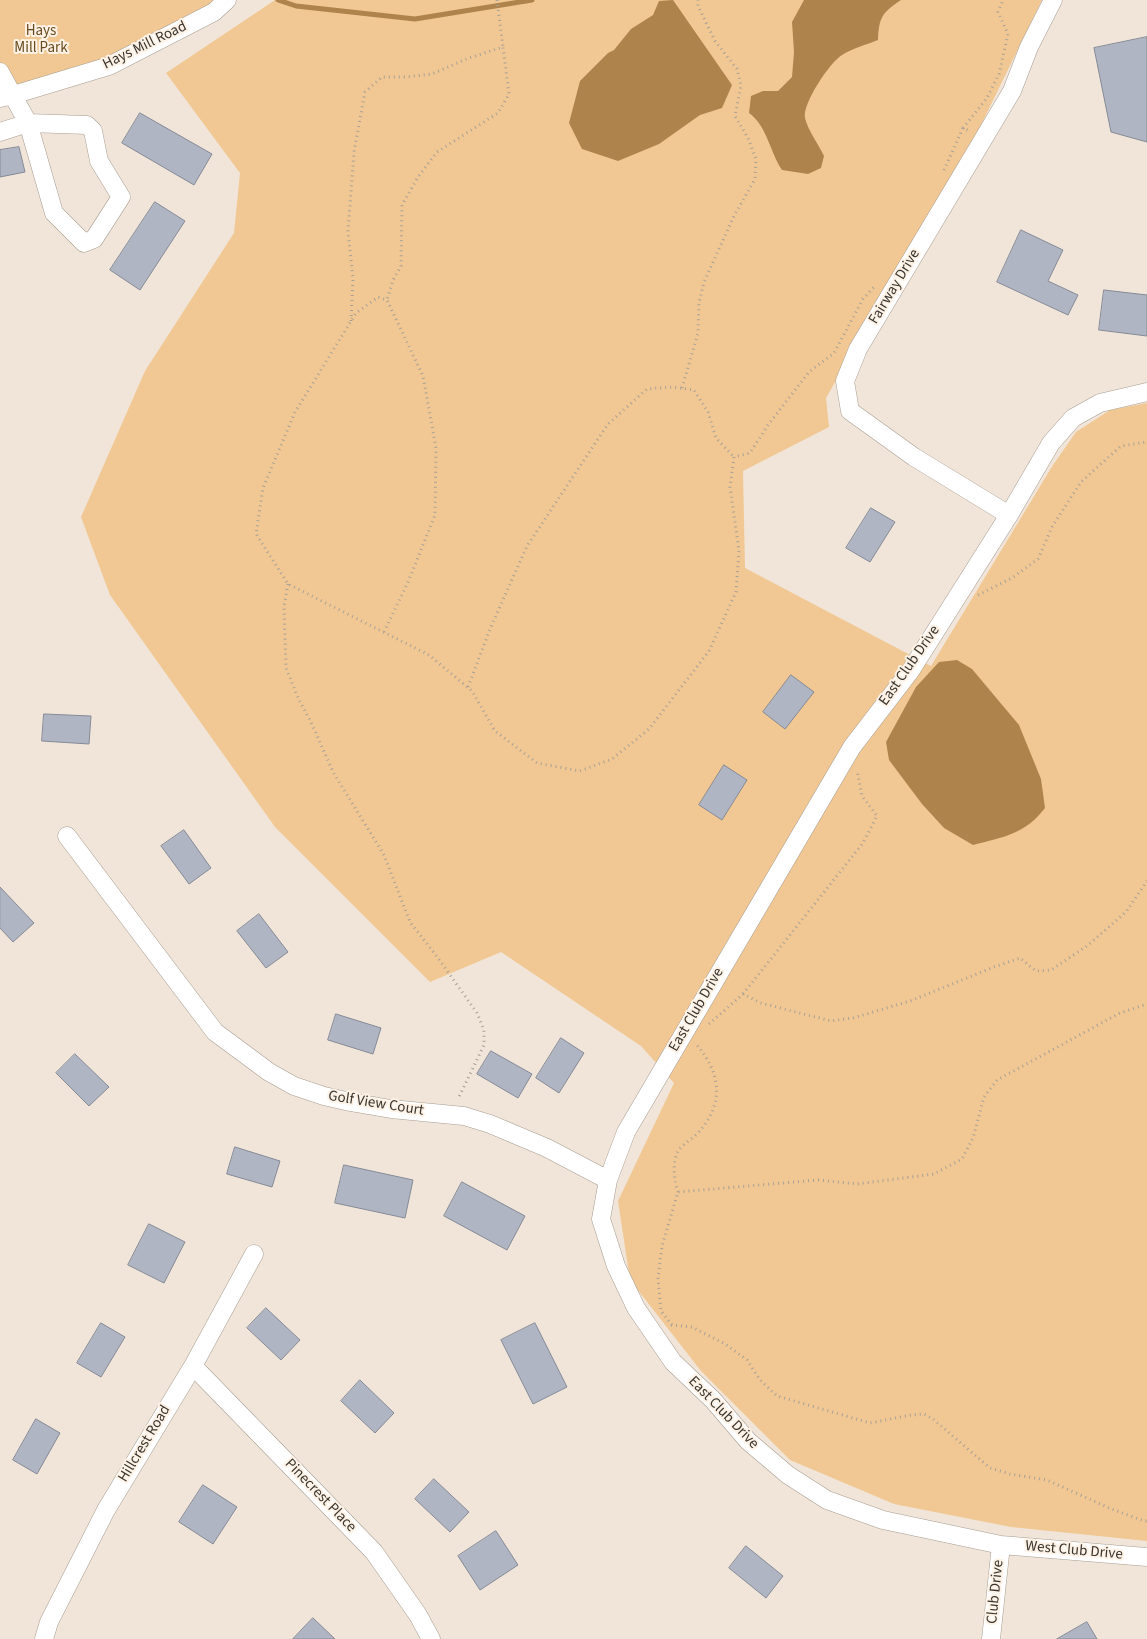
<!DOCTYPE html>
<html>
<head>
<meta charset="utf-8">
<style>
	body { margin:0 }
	canvas { display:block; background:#f0e5d8 }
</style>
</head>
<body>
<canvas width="1147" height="1639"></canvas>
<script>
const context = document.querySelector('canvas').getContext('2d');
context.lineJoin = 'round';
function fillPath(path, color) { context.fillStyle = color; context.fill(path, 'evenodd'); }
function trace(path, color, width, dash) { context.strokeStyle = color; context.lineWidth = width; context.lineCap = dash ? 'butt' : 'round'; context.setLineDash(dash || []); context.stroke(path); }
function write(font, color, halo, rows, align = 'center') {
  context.font = font + ' "Source Sans 3",sans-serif'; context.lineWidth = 4; context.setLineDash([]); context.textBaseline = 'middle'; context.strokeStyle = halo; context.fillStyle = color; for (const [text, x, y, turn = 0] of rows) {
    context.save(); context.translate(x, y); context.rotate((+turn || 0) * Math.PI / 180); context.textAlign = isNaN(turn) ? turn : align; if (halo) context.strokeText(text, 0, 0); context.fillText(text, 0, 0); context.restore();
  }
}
fillPath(new Path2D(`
	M0,0H222L113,59L0,92Z
	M275,0H1042L979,129L826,398L829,427L743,471L745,568L931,666L1053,465L1076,432L1110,410L1147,403V1541L1011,1527L894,1504L790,1460L701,1371L630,1280L618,1201L674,1083L641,1046L501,952L430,982L275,827L110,595L81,517L145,371L234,233L240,173L166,73Z`), '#f1c893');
fillPath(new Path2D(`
	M673,0L732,85L722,108L700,115L659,144L618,161L582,149L569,123L580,81L608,53L614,50L631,29L653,15L659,1Z
	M804,0H901C882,13 879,17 878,40C866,45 853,48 842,55C830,62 802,104 805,118C808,131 818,143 824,156L821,168L808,174L782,170C770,152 767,126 749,113L751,96L763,91H778L792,77L794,52L792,22Z
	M957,660L972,669L1019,725L1041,779L1045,808C1025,834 1004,837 973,845L944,828L922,804L889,760L886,742L916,687L939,662Z`), '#ae844c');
trace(new Path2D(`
	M278,0L296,6L415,19L532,0`), '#ae844c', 5);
const building = new Path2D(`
	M1147,37V142L1111,132L1094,48Z
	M140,113L212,154L194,185L122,143Z
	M19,147L25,172L0,177V150Z
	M155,202L185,221L140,290L110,270Z
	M1021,230L1063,250L1048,281L1078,295L1068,315L997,282Z
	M1104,290L1147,295V336L1099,330Z
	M871,508L895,522L870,562L846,548Z
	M791,675L814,692L785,729L763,712Z
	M44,714L91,716L89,744L42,741Z
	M724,765L747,780L722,820L699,805Z
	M184,830L211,868L189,884L161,846Z
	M0,887L34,923L13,942L0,928Z
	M259,914L288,952L266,968L237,931Z
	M336,1014L381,1028L373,1054L328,1040Z
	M561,1038L584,1053L559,1093L536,1078Z
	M491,1051L532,1074L518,1098L477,1074Z
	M75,1054L109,1087L89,1106L56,1073Z
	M235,1147L280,1161L272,1187L227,1174Z
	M344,1165L413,1180L405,1218L335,1203Z
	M462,1182L525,1216L507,1250L444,1216Z
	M149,1224L185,1242L164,1283L128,1265Z
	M266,1308L300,1340L281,1360L247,1328Z
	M101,1323L125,1337L101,1377L77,1363Z
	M535,1323L567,1387L533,1404L501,1340Z
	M360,1380L394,1413L375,1433L341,1401Z
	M36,1419L60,1433L37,1474L13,1460Z
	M434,1479L469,1512L450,1532L415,1499Z
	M203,1485L237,1507L213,1544L179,1522Z
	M496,1531L518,1565L480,1590L458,1556Z
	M746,1546L783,1576L766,1598L729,1568Z
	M313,1618L335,1639H293Z
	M1087,1622L1097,1639H1057Z`);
fillPath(building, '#afb5c3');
trace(building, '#858a97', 1);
const minor = new Path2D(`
	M0,72L28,123L54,213L84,243L94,239L121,197L99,161L93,131L87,125L28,123L0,132
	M0,98L13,95L109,66L214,12L227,0
	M1147,392L1100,403L1073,418L1051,443L1009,515L911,670L852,747L626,1132L608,1180L601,1219L616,1266L636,1308L673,1362L713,1400L748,1441L788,1475L827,1500L883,1520L1001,1545L1147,1557
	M1009,515L914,457L850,411L845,381L858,349L1012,91L1029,47L1053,0
	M67,836L215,1032L269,1072L294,1086L324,1096L350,1102L391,1109L464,1116L490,1124L547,1148L608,1180
	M193,1366L374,1552L418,1615L431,1639
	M44,1639L49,1622L106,1510L193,1366L254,1254
	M991,1639L1001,1545`);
trace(minor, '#a79d91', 19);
trace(new Path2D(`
	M497,0L503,47
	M963,128L987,98L999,74L1008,34L998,12L1003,0
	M944,170L963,128L970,131
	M351,321L353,278L348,231L354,152L365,92L382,77H406L432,74L469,58L503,47L509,94L498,113L437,152L418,177L402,205L401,266L393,280L387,300
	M682,388L698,333L699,303L704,282L734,216L755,179L756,159L748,138L735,116L741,85L737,69L715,41L698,6V0
	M288,584L284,607L286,668L299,700L311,722L333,772L384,855L410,922L438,958L477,1013L484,1030V1045L458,1099
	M978,595L1012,578L1038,559L1052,527L1081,482L1121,446L1147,442
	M384,632L408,582L435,515L436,448L423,376L387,300L378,297L356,313L295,412L263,488L256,534L288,584L429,655L472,691L495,731L537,763L580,771L612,759L649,729L709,651L736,592L739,551L730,487L734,457L750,453L768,425L809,372L834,353L863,299L874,287
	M468,687L490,629L527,546L608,424L647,389L673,387L694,390L708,412L716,438L734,457
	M743,994L863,843L877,816L862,796L857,770
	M709,1024L743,994L761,1003L831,1021L853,1018L910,1001L994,967L1020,958L1036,971L1051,970L1087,946L1126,912L1147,881
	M678,1192C674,1181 672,1163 678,1151C683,1144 692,1139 698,1133C725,1103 721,1073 696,1044
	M671,1325L692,1327L725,1344L747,1360L760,1380L777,1396L870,1423L911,1415L924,1414L933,1419L990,1468L1010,1474L1047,1480L1109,1508L1144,1521H1147
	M672,1325L661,1311L658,1278L662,1246L678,1192L818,1180L857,1184L934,1174L962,1159L973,1138L984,1097L997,1080L1120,1013L1147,1004`), '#a8a096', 3, [1, 4]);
trace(minor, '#fff', 18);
write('15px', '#67491e', '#fdf2e5', [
	["Hays",41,32],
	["Mill Park",41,49]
]);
write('15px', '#38342f', '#fdf2e5', [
	["Hays Mill Road",145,46,-26],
	["Fairway Drive",895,287,-59],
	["East Club Drive",910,666,-55],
	["East Club Drive",697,1010,-60],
	["Golf View Court",376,1104,9],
	["East Club Drive",723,1413,46],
	["Hillcrest Road",145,1444,-59],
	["Pinecrest Place",320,1496,46],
	["West Club Drive",1074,1551,5],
	["Club Drive",996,1592,-84]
]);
</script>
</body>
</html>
